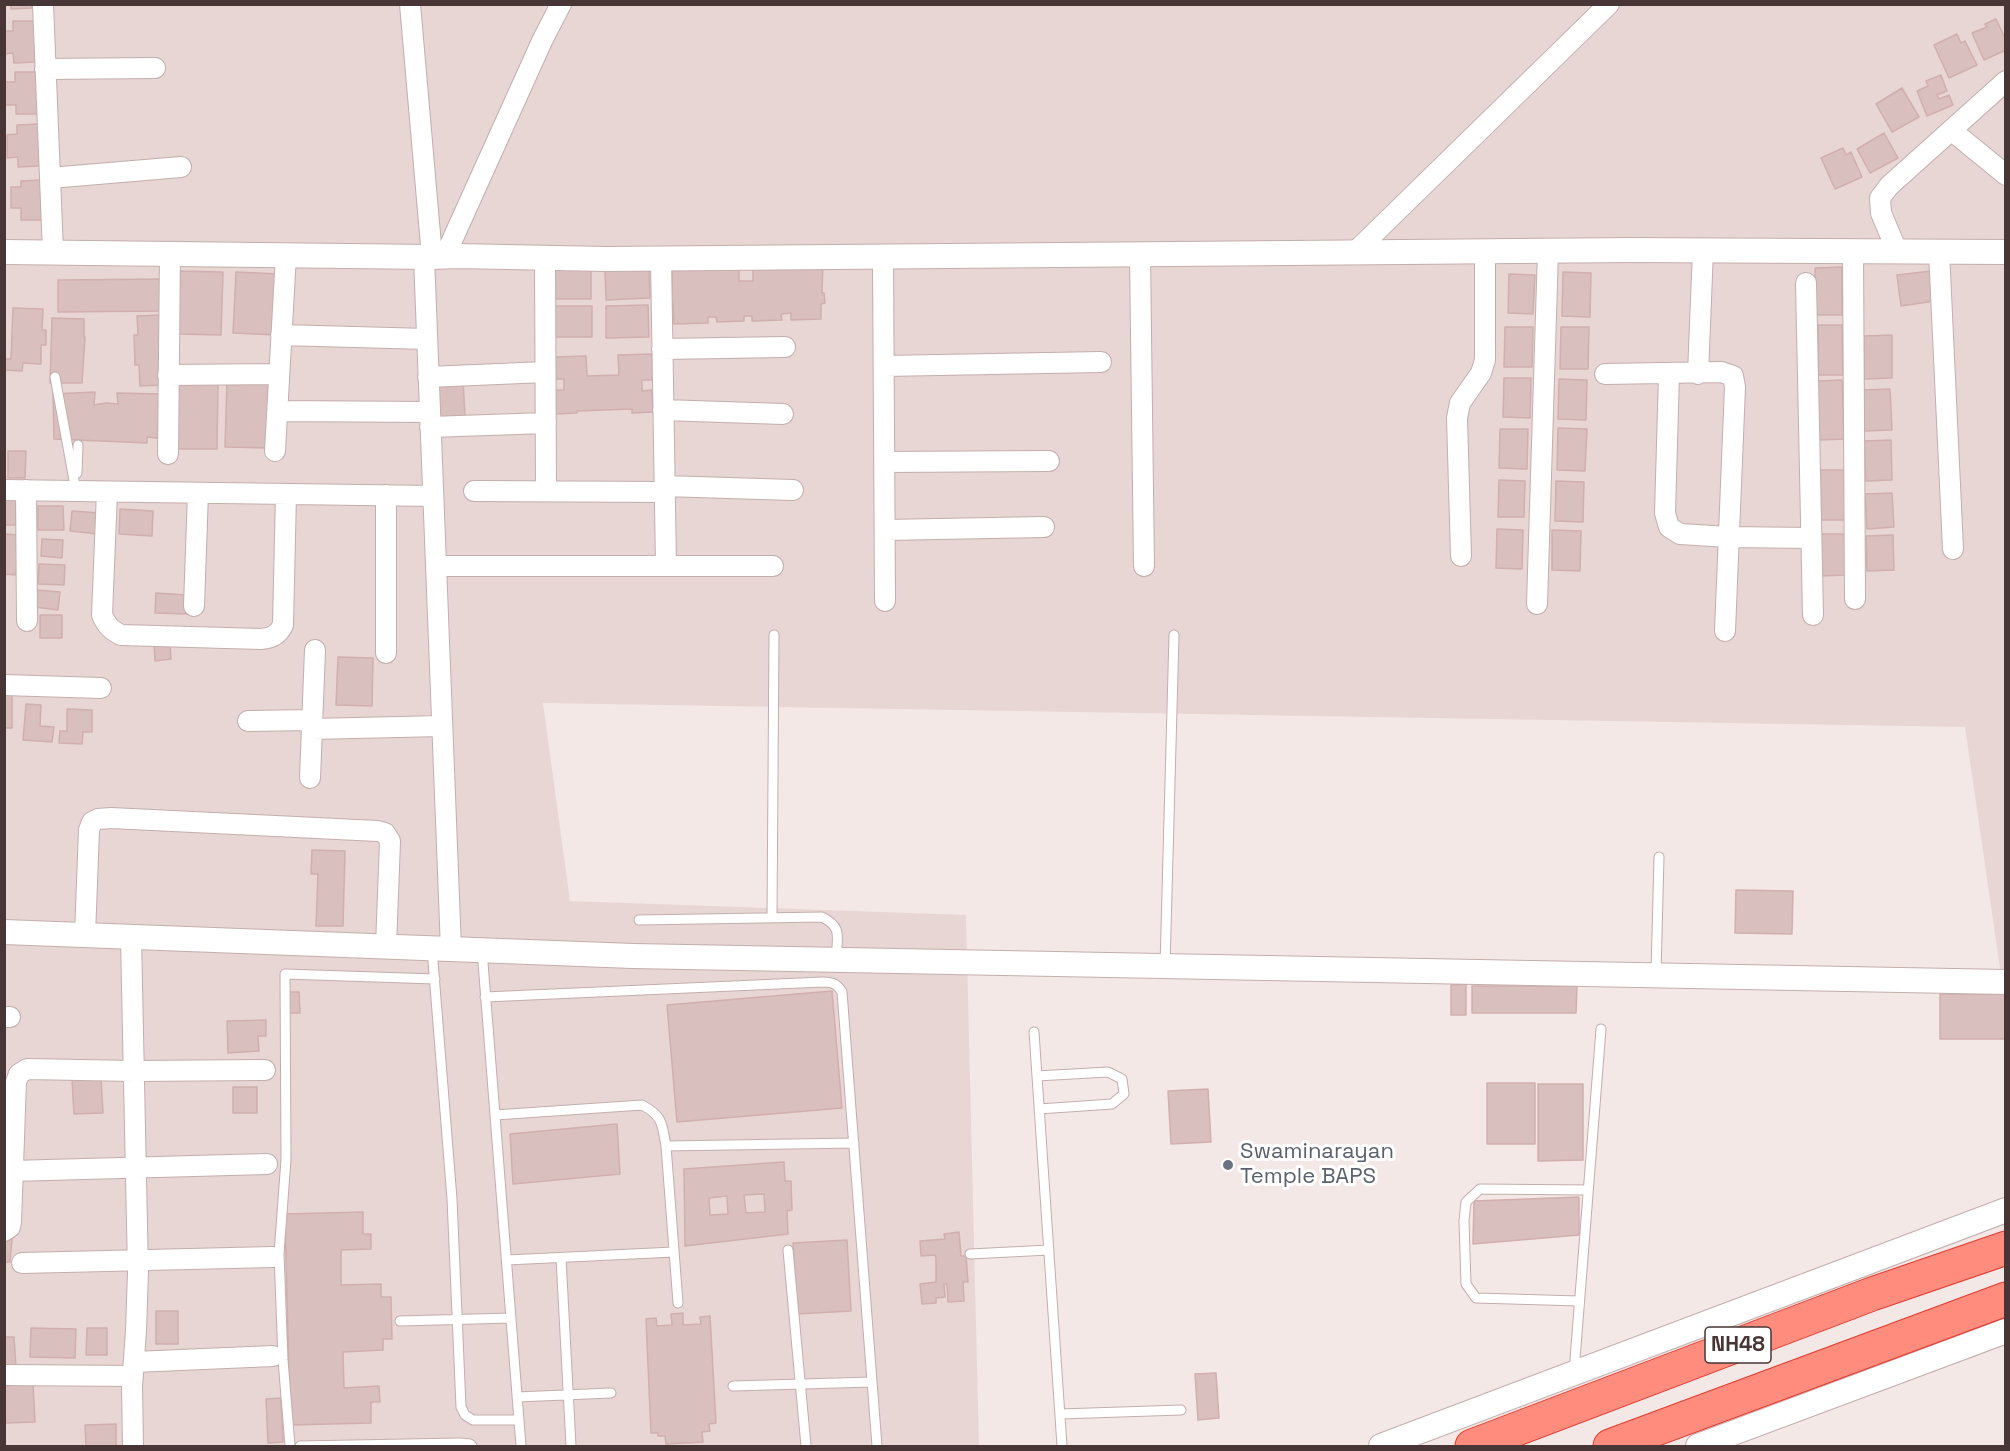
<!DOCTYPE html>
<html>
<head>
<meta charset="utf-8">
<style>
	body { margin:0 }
	#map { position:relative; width:2010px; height:1451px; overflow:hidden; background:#f4e8e6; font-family:"Space Grotesk",sans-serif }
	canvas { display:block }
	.frame { position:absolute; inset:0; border:6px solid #473635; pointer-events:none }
</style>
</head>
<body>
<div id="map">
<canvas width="2010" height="1451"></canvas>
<div class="frame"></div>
</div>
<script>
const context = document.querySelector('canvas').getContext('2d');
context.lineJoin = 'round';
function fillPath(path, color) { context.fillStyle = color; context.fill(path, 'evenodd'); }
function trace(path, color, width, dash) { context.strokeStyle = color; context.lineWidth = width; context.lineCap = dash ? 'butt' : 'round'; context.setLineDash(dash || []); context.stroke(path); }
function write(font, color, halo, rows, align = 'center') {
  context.font = font + ' "Space Grotesk",sans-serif'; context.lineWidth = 6; context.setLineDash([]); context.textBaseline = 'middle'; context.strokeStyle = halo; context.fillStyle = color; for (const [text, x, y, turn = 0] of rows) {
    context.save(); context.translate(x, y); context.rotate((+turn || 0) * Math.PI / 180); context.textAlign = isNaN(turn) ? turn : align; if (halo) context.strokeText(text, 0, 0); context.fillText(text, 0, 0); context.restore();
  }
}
fillPath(new Path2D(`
	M5,5H2005V1003L1965,727L543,703L570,901L966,915L979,1446H5Z`), '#e8d6d4');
const building = new Path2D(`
	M11,4H32V8L11,9Z
	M1996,19L2006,40V50L1984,60L1972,33L1987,27L1985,24Z
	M13,21H35V62L14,63L13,53L4,54V31H13Z
	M1957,34L1961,43L1965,41L1977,65L1949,78L1934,45Z
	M15,72H37L38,114H16V105H5V82H15Z
	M1941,75L1947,91L1937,95L1939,99L1949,95L1953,105L1927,116L1917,91L1928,86L1926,81Z
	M1902,88L1919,117L1892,132L1876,104Z
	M39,124V166L18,167V157L7,158V135L17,134V125Z
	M1884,133L1898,158L1870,173L1857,149Z
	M1843,148L1846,155L1851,152L1862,177L1835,189L1821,158Z
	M41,180L42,220H21V208H11V187H21V181Z
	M823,261L822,293H824L825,303L821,304V319L791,320V313L781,314L782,320L752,321V316H744V321L717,322L716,317H708V323L674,324L673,304H670V289H672V267L739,265V281H753V263Z
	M1842,267V315H1816L1815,268Z
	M551,268H591V299H551Z
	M649,269L650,298L606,300L605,271Z
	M178,271L223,272L221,335L176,334Z
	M1931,271L1935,301L1901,306L1897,275Z
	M236,272L279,274L277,335L233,333Z
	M1563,272L1591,273L1590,317L1562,316Z
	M1509,274L1535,275L1533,314L1508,313Z
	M165,279V311L58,312V280Z
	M648,305L649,337L606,338V306Z
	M553,306H592V337H553Z
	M13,308L43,309L42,330H46V345H41V364L23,363L22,371L4,370V359H11Z
	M163,315L165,385L140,386L139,365H135L134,335H138L137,316Z
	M52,318L84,319V337H85L82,383H50Z
	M1818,325H1842L1843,375H1818Z
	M1505,327H1533L1532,367H1504Z
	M1561,327H1589L1588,369H1560Z
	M1892,335V378L1864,379V336Z
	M652,354L653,380H642V391L652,390L653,412L632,413V409L577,411V413L555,414L554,390H564V379H554L553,357L586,356L587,376L619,375L618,355Z
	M1504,378H1531L1530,418L1503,417Z
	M1559,379L1587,380L1586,420L1558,419Z
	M463,380L465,416L439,417L437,381Z
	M1842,380L1844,439L1818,440L1817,381Z
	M227,381L271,382L269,448L225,447Z
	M172,384H218L217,449H172Z
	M1890,389L1892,430L1864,431L1863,390Z
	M95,392L94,405L106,403L118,404L117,393L160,394V436L157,438L147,437V443L54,439L53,394Z
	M1558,428L1587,429L1585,471L1557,470Z
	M1500,429H1528L1527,469L1499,468Z
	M1891,440L1892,480L1866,481L1864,441Z
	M8,451H26L25,478H8Z
	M1820,470H1844L1845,520H1821Z
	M1499,480L1525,481L1524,517H1498Z
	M1556,481L1584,482L1583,522L1555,521Z
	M1892,493L1894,527L1867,529L1865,494Z
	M4,499H16V525H4Z
	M38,506H63L64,530H38Z
	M120,509L153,511L152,536L119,534Z
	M72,511L100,513L98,534L70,531Z
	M1497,529L1523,530L1522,569L1496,568Z
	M1552,530L1581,531L1580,571L1552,570Z
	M4,534L19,535L16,575L4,574Z
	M1817,534H1846L1847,575L1819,576Z
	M1893,535L1894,570L1867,571L1866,536Z
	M42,539L63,540L62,558L41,556Z
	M39,564L65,565L64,585L38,584Z
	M37,590L60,592L58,610L35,607Z
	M156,593L187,595L186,614L155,613Z
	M40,615H62V638H40Z
	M170,642L171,659L155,661L154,643Z
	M338,657L373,658L372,706L336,705Z
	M4,695H12V728H4Z
	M26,704L41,705L40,726L54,727L52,742L23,740Z
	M67,709L92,710V732H83L82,744L59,743L60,731H67Z
	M312,850L345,851L343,926H316L318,874H311Z
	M1736,890L1793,891L1792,934L1735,933Z
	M1466,984V1015H1451V985Z
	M1472,986H1577L1576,1013H1472Z
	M832,991L842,1108L677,1122L667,1005Z
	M287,992H299L300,1013H288Z
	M1940,994H2006V1039H1940Z
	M266,1020V1036H258L259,1051L228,1053L227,1021Z
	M101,1078L103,1113L74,1114L72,1079Z
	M1487,1083H1535V1144H1487Z
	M1538,1084H1583V1160L1538,1161Z
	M233,1087H257V1113H233Z
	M1208,1089L1211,1142L1171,1144L1168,1091Z
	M617,1124L620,1174L513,1184L510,1134Z
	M784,1162L785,1181H791L792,1210L787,1211L788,1234L685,1246L684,1169ZM764,1194L765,1212L746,1213L744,1195ZM727,1196L728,1214L710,1215L709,1198Z
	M1579,1197V1235L1473,1244L1474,1201Z
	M363,1212V1234H371V1249L341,1250V1285L381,1284V1297H391L392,1339H383V1350L343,1352L344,1388L379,1386L380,1402H371V1423L290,1425L285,1214Z
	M959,1232L961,1256H966L968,1282H963L964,1301L948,1302L947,1284H944L945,1297L936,1298V1303L922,1304L920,1284L936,1282V1258L935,1255L921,1256L920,1241L945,1239L944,1234Z
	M4,1238L12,1239L10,1262H4Z
	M847,1240L851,1311L797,1314L793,1243Z
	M156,1311H178V1344H156Z
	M683,1313V1325L701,1324L700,1317L710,1316L716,1423L709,1424L710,1431L702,1432L703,1442L666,1444L665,1436H658V1433H651L646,1319L656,1318L657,1326L672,1325L671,1314Z
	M31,1328L76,1329L75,1358L30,1357Z
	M87,1328H107V1355H86Z
	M4,1337H14L16,1368H4Z
	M1216,1373L1219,1418L1198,1420L1195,1374Z
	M33,1384L35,1422L6,1423L4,1386Z
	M281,1398L283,1442L268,1443L266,1399Z
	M116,1424V1446H86L85,1425Z`);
fillPath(building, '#d9bfbe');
trace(building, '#d1afae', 1.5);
const service = new Path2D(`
	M55,377L76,491
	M77,473L78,445
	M772,918L774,635
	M639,920L822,917C843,927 837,938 836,958
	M432,949L452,1199L461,1407L465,1415L473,1420H519
	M482,950L521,1446
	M1165,966L1174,635
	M1656,973L1659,857
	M485,997L823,982C833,982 837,984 842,992L877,1446
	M1034,1032L1062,1446
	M1037,1076L1108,1072L1122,1079L1124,1094L1112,1104L1039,1109
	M495,1115L642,1105C663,1116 662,1124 666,1146L678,1303
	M666,1146L854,1143
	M788,1250L806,1446
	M970,1254L1049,1250
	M561,1258L571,1446
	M507,1260L674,1252
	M1579,1301L1476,1298L1466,1284L1464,1221L1466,1202L1480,1189L1588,1190
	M400,1321L511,1318
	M1574,1372L1601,1029
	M733,1386L872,1382
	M517,1397L611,1393
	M1060,1414L1181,1410
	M290,1446L283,1360L279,1254L286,1159L285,974L435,979
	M300,1446L460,1443L470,1444L472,1446`);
const minor = new Path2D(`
	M43,4L53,252
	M410,4L432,257
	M45,69L155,68
	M1951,130L2006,175
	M50,178L181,167
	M1853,251L1855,599
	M1897,251L1881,213L1880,198L1889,186L2006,81
	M1939,251L1953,549
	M1354,253L1609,4
	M1140,255L1144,566
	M445,256L542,41L561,4
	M424,257L451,949
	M883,257L885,601
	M545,258L546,491
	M661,259L666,566
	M1806,283L1813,615
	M281,335L427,339
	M662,349L785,347
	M884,366L1101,362
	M1605,374L1721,372L1733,376L1735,387L1725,631
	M1669,374L1665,513L1669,527L1680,534L1729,537L1811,538
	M1698,374L1703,250
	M168,375L279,374
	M428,377L545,372
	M663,410L783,414
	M277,411L430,412
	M430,427L546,423
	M275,451L286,255
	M168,454L170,254
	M884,462L1049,461
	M664,486L793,490
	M4,490L433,496
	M26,490L27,621
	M474,491L665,492
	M107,492L102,615C107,626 111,630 121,635L261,639C272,638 278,635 283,625L286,494
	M386,495V653
	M885,530L1044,527
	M1461,556L1457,418L1460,403L1481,373L1485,360V252
	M436,566H773
	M1537,604L1548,251
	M194,606L198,493
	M4,685L101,688
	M248,721L312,720
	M312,729L442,726
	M310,778L315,650
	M85,935L89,830L92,822L98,819L111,818L378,831L385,833L390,841L386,947
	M131,937L138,1272L136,1331L132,1386L133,1446
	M4,1017H10
	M11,1171L267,1164
	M4,1231L10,1227L11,1222L16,1082L19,1074L27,1069L134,1071L265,1070
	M22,1263L273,1257
	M134,1362L273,1356
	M4,1375L133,1376`);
const tertiary = new Path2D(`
	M4,252L432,257L457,256L606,259L1630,250L2006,252
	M4,932L633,956L2006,982
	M1381,1446L2006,1210
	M1698,1446L2006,1331`);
const trunk = new Path2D(`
	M1472,1446L1872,1294L2006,1248
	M1610,1446L2006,1299`);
trace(service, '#c3aeab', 11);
trace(minor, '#c3aeab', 22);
trace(tertiary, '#c3aeab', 26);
trace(trunk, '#e53a2f', 35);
trace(service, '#fff', 9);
trace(minor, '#fff', 20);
trace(tertiary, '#fff', 24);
trace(trunk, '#ff8c7d', 33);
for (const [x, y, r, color] of [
	[1228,1165,6,"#6b7280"]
]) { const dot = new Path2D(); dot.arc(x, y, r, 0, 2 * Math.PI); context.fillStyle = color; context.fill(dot); trace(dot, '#fff', 2); }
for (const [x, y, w] of [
	[1738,1345,66]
]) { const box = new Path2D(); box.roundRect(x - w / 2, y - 18, w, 36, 4.5); context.fillStyle = '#fff'; context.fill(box); trace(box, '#473635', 1.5); }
write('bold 21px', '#473635', null, [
	["NH48",1738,1345]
]);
write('22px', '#5b616d', '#fff', [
	["Swaminarayan",1240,1152],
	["Temple BAPS",1240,1177]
], 'left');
</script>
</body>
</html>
